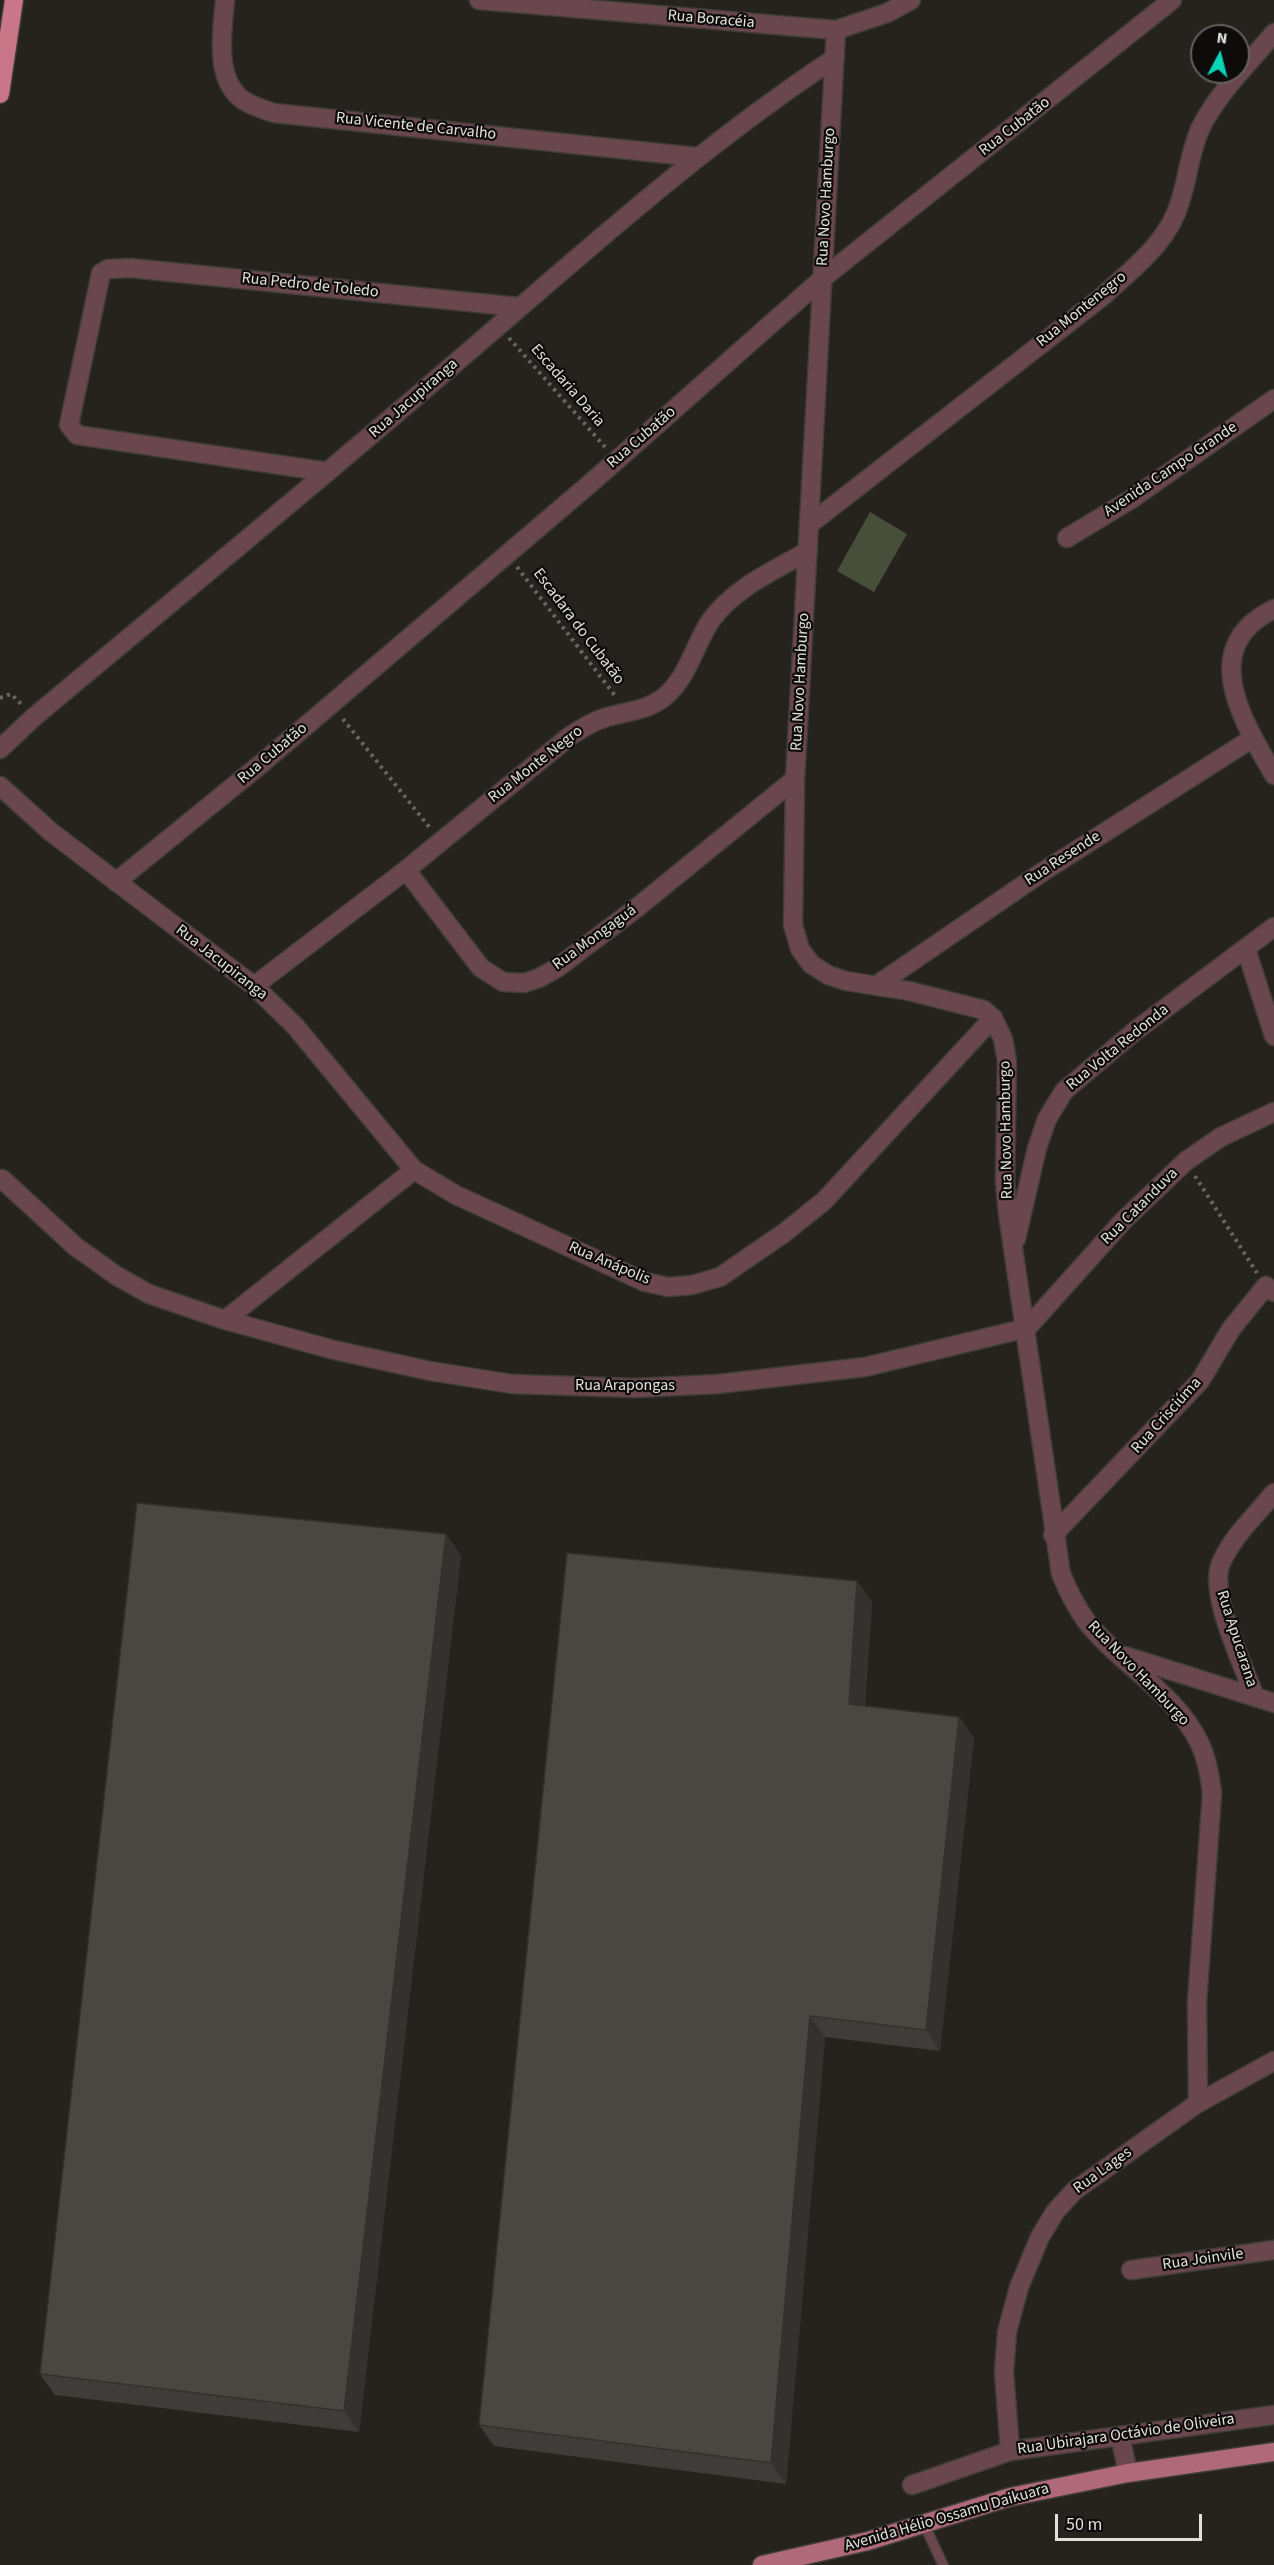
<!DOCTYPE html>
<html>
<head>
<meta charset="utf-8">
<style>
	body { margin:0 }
	#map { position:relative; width:1274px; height:2565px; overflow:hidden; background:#26221e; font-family:"Source Sans 3",sans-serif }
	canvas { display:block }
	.north { position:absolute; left:1190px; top:24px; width:60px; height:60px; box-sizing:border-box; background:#0e0c0a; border:2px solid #63615e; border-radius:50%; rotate:7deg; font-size:16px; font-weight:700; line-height:24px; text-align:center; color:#e2e0dd }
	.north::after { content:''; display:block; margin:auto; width:21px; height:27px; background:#07d5b6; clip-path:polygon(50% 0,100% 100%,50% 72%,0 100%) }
	.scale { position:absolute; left:1055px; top:2514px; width:147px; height:27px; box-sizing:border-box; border:3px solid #e2e0dd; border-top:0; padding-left:8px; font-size:18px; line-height:21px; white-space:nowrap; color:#e2e0dd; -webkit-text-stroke:4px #0e0c0a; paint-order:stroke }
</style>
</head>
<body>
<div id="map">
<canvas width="1274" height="2565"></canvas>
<div class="north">N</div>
<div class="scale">50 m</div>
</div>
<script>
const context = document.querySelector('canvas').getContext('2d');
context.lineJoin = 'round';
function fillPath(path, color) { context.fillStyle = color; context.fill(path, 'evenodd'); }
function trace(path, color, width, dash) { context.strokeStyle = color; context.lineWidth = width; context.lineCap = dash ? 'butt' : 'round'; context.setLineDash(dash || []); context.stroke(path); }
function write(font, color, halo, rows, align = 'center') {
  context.font = font + ' "Source Sans 3",sans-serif'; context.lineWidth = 4.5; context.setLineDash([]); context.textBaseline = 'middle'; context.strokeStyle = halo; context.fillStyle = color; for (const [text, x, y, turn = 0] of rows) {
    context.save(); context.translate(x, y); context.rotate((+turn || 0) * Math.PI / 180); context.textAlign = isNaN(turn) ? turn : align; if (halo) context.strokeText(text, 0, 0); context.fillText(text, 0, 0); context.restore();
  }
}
fillPath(new Path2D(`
	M870,512L907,534L874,592L837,571Z`), '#474f3a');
const service = new Path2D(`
	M924,2524L943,2565`);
const minor = new Path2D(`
	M225,0C222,32 213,85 248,103C256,107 265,110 274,113L697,157
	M479,0L836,30L887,13L911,0
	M836,30L795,779L793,925L800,949L811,964L828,975L846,981L909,991L984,1010L993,1018L1003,1039L1007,1061L1005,1182L1008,1214L1061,1574C1068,1591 1076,1607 1087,1622C1121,1665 1176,1693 1200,1744C1207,1759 1210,1776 1212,1793L1197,2002L1198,2103
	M328,472L77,435L69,425L101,273L108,269L130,268L519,307
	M810,524L1103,296C1132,269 1169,242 1180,202C1188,178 1190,150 1201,127C1218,93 1249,63 1274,33
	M1067,538L1133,498L1274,399
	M1274,609C1196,647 1243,721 1274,775
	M0,749L34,717C174,600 315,484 453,365C577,259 698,148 835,58
	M0,786L51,832L254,986L295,1026L414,1170
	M406,870L481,968L503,982L524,983L539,978L557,968L639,906L795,779
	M116,882L261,764L592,482L823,278L1172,0
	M1246,949L1274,1036
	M877,985L1044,871L1253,738
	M254,986L406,870L570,736C582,728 593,721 607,717C627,711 646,711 663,698C689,677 694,645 711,620C734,588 775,570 808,551
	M2,1179L76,1247L117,1276L149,1294L225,1320L334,1350L430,1371L512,1384L636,1388L718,1384L865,1367L1027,1328L1124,1220L1186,1161L1221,1137L1274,1112
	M1016,1239L1037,1148L1047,1119L1064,1091L1135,1031L1274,927
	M225,1320L414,1170L456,1195L645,1282L668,1287L692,1285L720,1277L784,1233L824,1201L993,1018
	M1053,1535L1200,1381L1231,1329L1266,1286L1274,1292
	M1125,1656L1274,1703
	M1254,1695C1243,1664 1208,1593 1221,1563C1232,1537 1256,1515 1274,1493
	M1131,2270L1274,2250
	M1120,2436L1128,2473
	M1010,2451L1004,2372L1007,2332L1019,2287L1040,2237L1055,2212L1074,2191L1198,2103L1274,2061
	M912,2485L1010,2451L1274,2415`);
const primary = new Path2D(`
	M762,2565L868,2541L1010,2497L1128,2473L1274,2452`);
const motorway = new Path2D(`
	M0,94L14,0`);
trace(service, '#403d39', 12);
trace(minor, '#403d39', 21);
trace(primary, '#403d39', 21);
trace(motorway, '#403d39', 21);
trace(new Path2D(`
	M509,338L605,447
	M517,567L616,697
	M0,698L11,694L21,704
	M343,719L430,828
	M1195,1176L1257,1273`), '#696662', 4, [3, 4.5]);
trace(service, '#6a474e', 9);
trace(minor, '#6a474e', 18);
trace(primary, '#af6979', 18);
trace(motorway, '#ca7689', 18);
fillPath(new Path2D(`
	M461,1555L359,2432L55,2395L40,2374Z
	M857,1581L872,1602L865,1706L959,1717L974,1738L940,2051L825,2037L786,2484L494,2446L479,2425Z`), '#403c39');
fillPath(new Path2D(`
	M446,1534L461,1555L359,2432L344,2411Z
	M857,1581L872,1602L863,1725L849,1704Z
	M959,1717L974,1738L940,2051L926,2030Z
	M810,2016L825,2037L786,2484L771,2463Z`), '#34312e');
const building = new Path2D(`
	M137,1503L446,1534L344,2411L40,2374Z
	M567,1553L857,1581L849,1704L959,1717L926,2030L810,2016L771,2463L479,2425Z`);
fillPath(building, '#4a4642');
trace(building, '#34312e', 1.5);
write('16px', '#e2e0dd', '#0e0c0a', [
	["Rua Boracéia",711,20,5],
	["Rua Vicente de Carvalho",416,127,6],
	["Rua Cubatão",1015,127,-38],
	["Rua Novo Hamburgo",827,197,-87],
	["Rua Pedro de Toledo",310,286,6],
	["Rua Montenegro",1082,310,-39],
	["Escadaria Daria",567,386,49],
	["Rua Jacupiranga",414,399,-41],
	["Rua Cubatão",642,438,-41],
	["Avenida Campo Grande",1171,470,-34],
	["Escadara do Cubatão",578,627,53],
	["Rua Novo Hamburgo",801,682,-87],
	["Rua Cubatão",273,754,-40],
	["Rua Monte Negro",536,765,-38],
	["Rua Resende",1063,859,-33],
	["Rua Mongaguá",595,938,-36],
	["Rua Jacupiranga",221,963,38],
	["Rua Volta Redonda",1118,1048,-39],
	["Rua Novo Hamburgo",1007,1130,-91],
	["Rua Catanduva",1140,1207,-45],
	["Rua Anápolis",609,1264,23],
	["Rua Arapongas",625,1386],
	["Rua Crisciúma",1167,1416,-48],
	["Rua Apucarana",1236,1639,72],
	["Rua Novo Hamburgo",1138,1674,46],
	["Rua Lages",1103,2171,-36],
	["Rua Joinvile",1203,2260,-8],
	["Rua Ubirajara Octávio de Oliveira",1126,2435,-8],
	["Avenida Hélio Ossamu Daikuara",947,2518,-16]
]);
</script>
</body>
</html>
